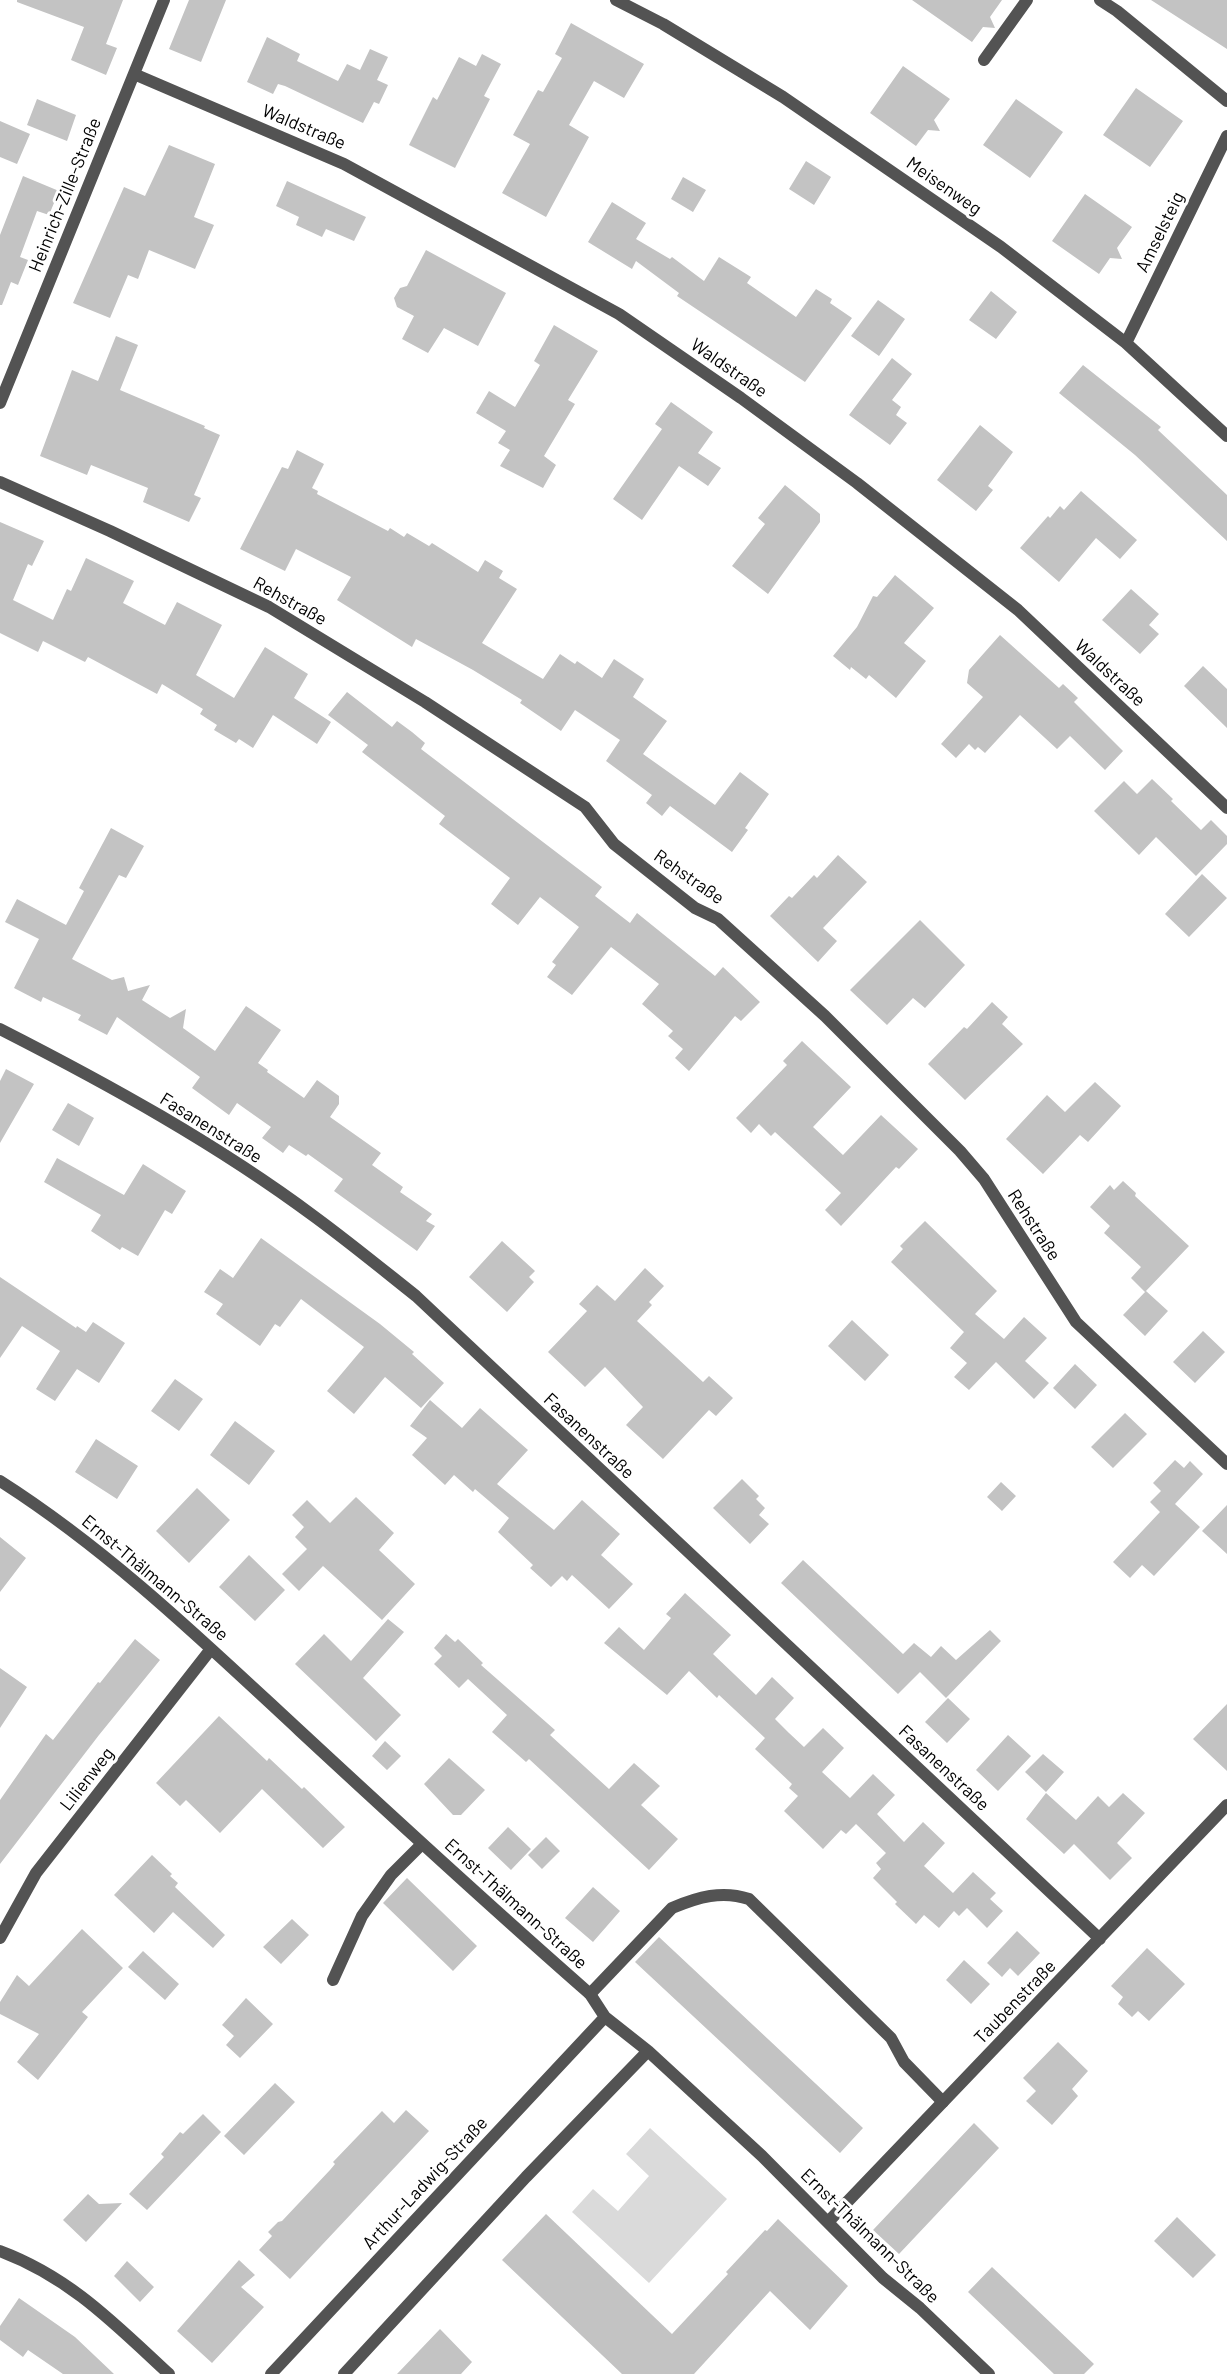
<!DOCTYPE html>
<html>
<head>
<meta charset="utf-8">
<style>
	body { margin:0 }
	canvas { display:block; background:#fff }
</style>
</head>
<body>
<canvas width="1227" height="2374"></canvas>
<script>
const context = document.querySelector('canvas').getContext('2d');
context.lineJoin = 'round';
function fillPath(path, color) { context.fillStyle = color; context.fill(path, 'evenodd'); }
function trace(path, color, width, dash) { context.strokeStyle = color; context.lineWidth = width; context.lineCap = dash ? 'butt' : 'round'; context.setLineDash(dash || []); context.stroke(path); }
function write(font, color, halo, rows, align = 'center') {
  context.font = font + ' Barlow,sans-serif'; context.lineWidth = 6; context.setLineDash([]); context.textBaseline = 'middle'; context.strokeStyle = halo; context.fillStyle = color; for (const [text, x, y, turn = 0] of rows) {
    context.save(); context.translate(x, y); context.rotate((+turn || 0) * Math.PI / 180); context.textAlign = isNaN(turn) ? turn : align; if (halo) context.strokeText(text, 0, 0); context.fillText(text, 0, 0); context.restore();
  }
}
fillPath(new Path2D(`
	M650,2128L727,2199L649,2283L572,2212L593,2189L618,2211L649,2176L626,2154Z`), '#dadada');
fillPath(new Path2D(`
	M17,0H123L106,44L117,48L106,75L71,60L84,27L17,2Z
	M189,0H226L201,62L169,49Z
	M912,0H1002L990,17L995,28L983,27L972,42Z
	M1151,0H1227V49Z
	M571,23L644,64L624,98L594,81L569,125L589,137L546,217L502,193L530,144L513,135L538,90L543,92L562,58L555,54Z
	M267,37L300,54L297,61L338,81L347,64L360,70L370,49L388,57L377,80L388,85L379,104L374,102L363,123L285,86L278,84L273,94L247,82Z
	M482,54L501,64L484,96L490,99L455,168L409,145L433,97L437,100L459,57L476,66Z
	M903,66L950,99L934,120L940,131L928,130L916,146L870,113Z
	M1136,88L1183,121L1150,167L1103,135Z
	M37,99L76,115L67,141L27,125Z
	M1016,99L1063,132L1030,178L983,145Z
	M0,121L30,134L17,164L0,157Z
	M169,145L215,164L194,217L214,225L195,269L149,250L138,279L128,275L110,318L73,303L124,187L145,196Z
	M806,161L831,177L814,205L789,189Z
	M23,176L59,191L49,215L37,211L20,257L28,260L18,285L11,282L2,305H0V235Z
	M683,177L706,190L693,212L671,199Z
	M287,181L366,217L354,241L326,229L322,237L296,225L299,217L276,206Z
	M1085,194L1132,227L1117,248L1122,259L1110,258L1099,274L1052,241Z
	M612,202L646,223L636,239L670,259L672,257L704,281L719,257L751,277L747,283L796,317L816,289L832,299L830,303L852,318L805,382L677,296L679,293L636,261L632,269L588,242Z
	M426,250L506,293L478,346L444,328L428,353L402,339L414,316L397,307L394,298L400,288L407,286Z
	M991,291L1017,312L996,339L969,320Z
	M878,300L905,319L879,356L851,336Z
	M554,325L598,351L568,400L575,404L544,456L556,465L543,488L500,466L510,450L498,443L506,431L476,413L489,391L515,407L540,365L534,361Z
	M116,336L138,345L120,390L205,426L204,428L220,435L194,495L201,498L189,522L143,502L148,488L91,465L87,475L40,456L72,370L98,381Z
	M892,358L912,374L892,400L901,407L896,415L907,423L890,445L849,415Z
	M1083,365L1161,427L1158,430L1227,495V541L1135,455L1059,393Z
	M671,402L713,432L698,453L721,468L708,486L679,466L642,520L613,499L662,429L655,424Z
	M980,425L1013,452L988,486L993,490L976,511L937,480Z
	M297,450L324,464L312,488L318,491L317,494L388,531L390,528L404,537L407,533L429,546L432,543L478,572L485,560L503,571L499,578L517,589L482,643L543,679L560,654L575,664L577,661L602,678L614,659L644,679L633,697L667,721L643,754L715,805L740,772L769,794L745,828L748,830L732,852L670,806L662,816L646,803L652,795L606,761L620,740L575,710L561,731L520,703L522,700L473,670L416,639L412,647L337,600L351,577L296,549L285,571L240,549L282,467L288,469Z
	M785,485L820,514V522L768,594L732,566L765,524L758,518Z
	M1081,491L1137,540L1120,559L1096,538L1059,582L1020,548L1048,516L1050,518L1060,506L1064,510Z
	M0,522L44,541L32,566L28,564L13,600L53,620L67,589L71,591L86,558L134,581L123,603L165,625L177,602L222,625L196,675L234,698L265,647L308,674L294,698L331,722L317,744L273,715L253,748L239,739L236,743L214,730L217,725L200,714L203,709L162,684L157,694L88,657L85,662L43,641L38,652L0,633Z
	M895,575L934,608L904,643L926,661L896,698L869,675L866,679L851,667L850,670L833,656L857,627L873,596L877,597Z
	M1131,589L1159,614L1149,625L1159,634L1140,654L1102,620Z
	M1000,635L1059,688L1063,684L1078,698L1074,702L1123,751L1105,770L1070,736L1057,749L1020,715L985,753L978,747L975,750L969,744L956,758L941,744L983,697L967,683L969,670Z
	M1203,666L1227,689V728L1184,686Z
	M347,692L392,727L397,721L412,732L425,743L421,749L602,887L595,896L630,923L637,913L715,976L723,967L760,1002L741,1021L735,1016L689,1071L675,1058L683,1049L668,1036L673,1031L642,1004L659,984L611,947L572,995L547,977L556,965L552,962L579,927L540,897L518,925L491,904L510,878L439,824L445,816L362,752L368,745L328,715Z
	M1152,779L1173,799L1171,801L1201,830L1211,820L1227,836V844L1196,876L1156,837L1139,855L1094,811L1124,781L1137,794Z
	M111,828L144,846L126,878L119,875L72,959L112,980L124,977L128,991L150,985L142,1000L170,1018L186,1009L183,1028L215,1051L246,1006L281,1030L258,1063L268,1070L267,1072L304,1098L317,1080L339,1096V1104L330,1117L381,1153L372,1165L403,1187L400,1192L432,1214L426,1221L435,1226L417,1251L334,1191L343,1179L308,1154L306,1156L289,1145L283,1153L262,1138L271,1127L237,1103L229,1115L192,1088L200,1077L117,1017L107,1035L78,1020L81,1015L43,997L41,1002L14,988L39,939L5,922L17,899L66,925L84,891L79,888Z
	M838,855L867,882L823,928L837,941L818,962L770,916L789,896L792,898L814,875L817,878Z
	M1202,874L1227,898L1189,937L1165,914Z
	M920,920L965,965L925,1008L913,998L887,1025L850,990Z
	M992,1002L1008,1017L1002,1024L1023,1044L965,1100L928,1064L964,1027L967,1029Z
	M802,1041L851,1087L813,1127L843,1155L881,1115L918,1149L899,1169L896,1167L841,1226L825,1210L841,1193L775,1132L771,1136L759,1124L751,1133L736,1118L787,1065L783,1061Z
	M6,1069L34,1084L0,1143V1081Z
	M1095,1082L1121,1106L1088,1142L1080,1135L1043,1174L1006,1139L1047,1095L1065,1112Z
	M68,1103L94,1118L79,1146L52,1130Z
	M57,1158L124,1195L143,1164L186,1191L172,1214L165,1210L138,1256L122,1247L120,1250L91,1231L101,1215L44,1182Z
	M1123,1181L1136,1193L1135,1196L1189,1246L1145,1292L1131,1278L1141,1267L1104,1233L1110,1226L1090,1207L1110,1185L1114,1190Z
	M925,1221L997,1291L975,1314L1004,1339L1024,1317L1047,1338L1025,1361L1049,1383L1034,1399L996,1362L969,1390L954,1377L967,1363L950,1348L964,1332L891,1262L903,1249L900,1246Z
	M261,1238L380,1324L414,1352L412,1354L444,1383L421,1408L385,1377L354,1414L327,1391L364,1347L301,1299L280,1327L275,1324L260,1346L216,1314L223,1304L204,1292L220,1269L233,1278Z
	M502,1241L535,1271L529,1277L534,1282L507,1312L469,1277Z
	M645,1268L664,1286L649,1302L652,1305L637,1321L703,1382L709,1376L733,1398L716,1416L709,1410L663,1459L626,1425L643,1407L605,1367L585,1387L548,1352L587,1311L579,1304L597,1285L615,1301Z
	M0,1277L76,1328L77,1326L86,1332L93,1322L125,1343L99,1383L77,1369L55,1401L36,1389L60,1351L22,1326L0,1358Z
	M1146,1291L1168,1311L1145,1336L1123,1315Z
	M852,1320L889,1355L865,1381L828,1346Z
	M1203,1331L1225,1352L1195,1383L1173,1362Z
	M1075,1364L1097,1385L1075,1409L1053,1388Z
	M175,1379L203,1399L179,1431L151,1411Z
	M430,1400L462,1428L480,1408L528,1450L497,1484L554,1530L582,1500L620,1534L601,1555L633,1584L609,1609L572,1575L567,1581L562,1576L551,1587L530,1568L533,1565L498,1532L509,1518L475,1489L473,1492L454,1475L445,1485L412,1455L427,1438L410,1426Z
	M1125,1413L1147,1434L1113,1468L1091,1447Z
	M235,1421L275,1451L249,1485L210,1455Z
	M96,1439L138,1466L117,1499L75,1472Z
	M1175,1460L1184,1468L1190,1461L1203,1474L1175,1504L1200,1527L1154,1576L1142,1565L1130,1578L1113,1562L1160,1512L1150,1502L1161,1491L1153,1483Z
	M742,1479L759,1496L756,1499L765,1508L759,1515L769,1524L750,1544L713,1508Z
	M1001,1482L1016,1496L1002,1511L987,1497Z
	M197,1488L230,1520L189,1563L156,1531Z
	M356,1497L394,1533L379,1550L415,1584L382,1620L323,1566L299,1591L282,1574L307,1549L295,1537L304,1527L292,1515L307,1500L330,1523Z
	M1227,1505V1554L1202,1531Z
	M0,1537L26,1558L0,1592Z
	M249,1555L285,1590L255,1621L219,1587Z
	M803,1560L903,1654L914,1643L931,1657L941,1646L956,1660L990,1630L1001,1641L946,1698L920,1672L898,1694L781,1583Z
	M685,1593L731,1635L713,1654L756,1695L772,1677L794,1698L775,1719L789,1733L804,1747L823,1728L844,1748L822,1772L850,1798L873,1774L895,1795L877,1814L904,1842L923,1822L945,1843L924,1866L953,1893L973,1872L996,1893L990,1899L1003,1911L987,1928L967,1908L959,1916L954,1911L939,1928L924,1915L916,1924L895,1904L897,1902L873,1878L881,1869L876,1863L886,1853L856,1824L846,1834L841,1830L823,1849L784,1811L798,1796L789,1788L792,1784L755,1749L765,1738L719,1695L717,1698L689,1671L667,1695L604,1643L619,1627L644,1650L671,1618L666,1614Z
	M388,1619L404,1632L363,1678L401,1715L376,1741L295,1664L324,1634L351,1661Z
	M446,1634L455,1642L458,1639L483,1663L481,1665L555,1730L550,1735L609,1789L634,1763L660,1786L641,1805L678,1839L649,1870L529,1759L526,1762L492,1732L507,1715L468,1679L459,1688L434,1664L442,1656L434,1648Z
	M135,1639L160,1660L99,1735L0,1864V1800L46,1734L53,1740L98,1682L100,1683Z
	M0,1668L27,1687L0,1728Z
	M948,1698L970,1719L947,1743L925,1722Z
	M1227,1704V1771L1193,1739Z
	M219,1716L267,1761L269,1758L302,1789L304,1787L345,1827L323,1848L262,1789L220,1833L186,1800L180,1806L156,1783Z
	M1008,1735L1031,1756L998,1791L976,1770Z
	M385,1741L401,1756L387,1770L372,1756Z
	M1043,1754L1064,1772L1046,1792L1025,1772Z
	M449,1758L485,1790L461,1815H453L424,1784Z
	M1046,1793L1076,1820L1098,1796L1109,1807L1123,1793L1145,1813L1117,1843L1132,1858L1110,1880L1074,1844L1064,1854L1026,1819Z
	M508,1827L531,1849L511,1870L488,1848Z
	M546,1837L560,1851L542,1869L528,1855Z
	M152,1855L172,1874L170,1876L178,1883L175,1887L225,1935L213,1948L173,1912L154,1933L114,1895Z
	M407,1878L477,1946L453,1971L383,1903Z
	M593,1887L620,1911L593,1942L565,1918Z
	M292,1919L309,1935L281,1964L263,1947Z
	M82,1929L123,1968L82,2012L88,2017L38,2080L17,2062L39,2034L0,2014V2002L17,1975L29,1986Z
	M1017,1931L1040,1953L1018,1976L1010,1968L1002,1977L987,1963Z
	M659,1937L863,2128L840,2153L635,1962Z
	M1147,1948L1185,1984L1149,2021L1138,2011L1132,2017L1118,2004L1123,1997L1111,1986Z
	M143,1951L179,1984L165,2000L128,1967Z
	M964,1960L990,1984L971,2004L946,1980Z
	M246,1998L273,2024L240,2058L226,2045L234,2036L222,2025Z
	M1058,2042L1088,2071L1072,2089L1078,2096L1052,2125L1026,2101L1036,2091L1023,2078Z
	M275,2083L295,2102L244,2155L224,2136Z
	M406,2110L429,2131L290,2279L259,2250L272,2236L268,2232L278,2222L282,2221L330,2170L335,2164L333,2162L382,2111L394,2123Z
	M203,2114L221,2132L147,2210L129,2194L164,2157L161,2154L180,2132L183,2134Z
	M974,2123L999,2148L899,2254L873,2230Z
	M88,2194L99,2204L122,2203L86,2242L63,2220Z
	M546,2214L672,2334L728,2274L726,2272L765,2230L767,2231L778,2219L848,2286L810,2330L770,2291L694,2374H622L502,2260Z
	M1177,2217L1216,2255L1193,2278L1154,2241Z
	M239,2260L255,2275L241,2287L264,2307L212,2363L177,2331Z
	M127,2261L154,2287L140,2302L114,2276Z
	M992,2267L1094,2364L1084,2374H1054L968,2292Z
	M19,2298L75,2337L114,2374H63L28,2350L23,2357L0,2340V2326Z
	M440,2329L472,2362L461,2374H397Z`), '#c3c3c3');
trace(new Path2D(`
	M984,60L1027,0
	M333,1980L362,1916L391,1875L422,1844
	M590,1994L672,1908C698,1897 722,1890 749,1899L891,2038L904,2062L943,2102`), '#535353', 12);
trace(new Path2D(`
	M616,0L663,24L783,97L1001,247L1126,343L1227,436
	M1100,0L1117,11L1227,101
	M134,74L344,164L619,314L741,398L857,483L1018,610L1227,808
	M1126,343L1227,136
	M0,403L164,0
	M0,482L110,531L269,607L425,702L585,807L614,844L695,908L718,919L825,1016L960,1151L984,1179L1076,1322L1227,1464
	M0,1029C108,1084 217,1144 315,1217C349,1242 382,1269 416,1296L1100,1939
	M0,1481C110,1551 205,1643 300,1731C396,1820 492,1908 590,1994L605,2017L648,2051L762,2156L883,2278L920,2308L989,2374
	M0,1938L36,1873L211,1649
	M828,2222L1227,1805
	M0,2251C70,2277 115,2324 169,2374
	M271,2374L605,2017
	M344,2374L526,2177L648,2051`), '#535353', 12);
write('18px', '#000', '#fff', [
	["Waldstraße",304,127,23],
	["Meisenweg",944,186,35],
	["Heinrich-Zille-Straße",65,195,-68],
	["Amselsteig",1160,232,-64],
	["Waldstraße",729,368,35],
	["Rehstraße",290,601,29],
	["Waldstraße",1110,673,43],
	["Rehstraße",689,877,35],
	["Fasanenstraße",211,1128,32],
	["Rehstraße",1034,1225,57],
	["Fasanenstraße",589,1436,43],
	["Ernst-Thälmann-Straße",155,1578,40],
	["Fasanenstraße",944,1768,43],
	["Lilienweg",87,1779,-52],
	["Ernst-Thälmann-Straße",516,1904,42],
	["Taubenstraße",1015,2002,-46],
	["Arthur-Ladwig-Straße",425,2183,-47],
	["Ernst-Thälmann-Straße",870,2236,44]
]);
</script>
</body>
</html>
